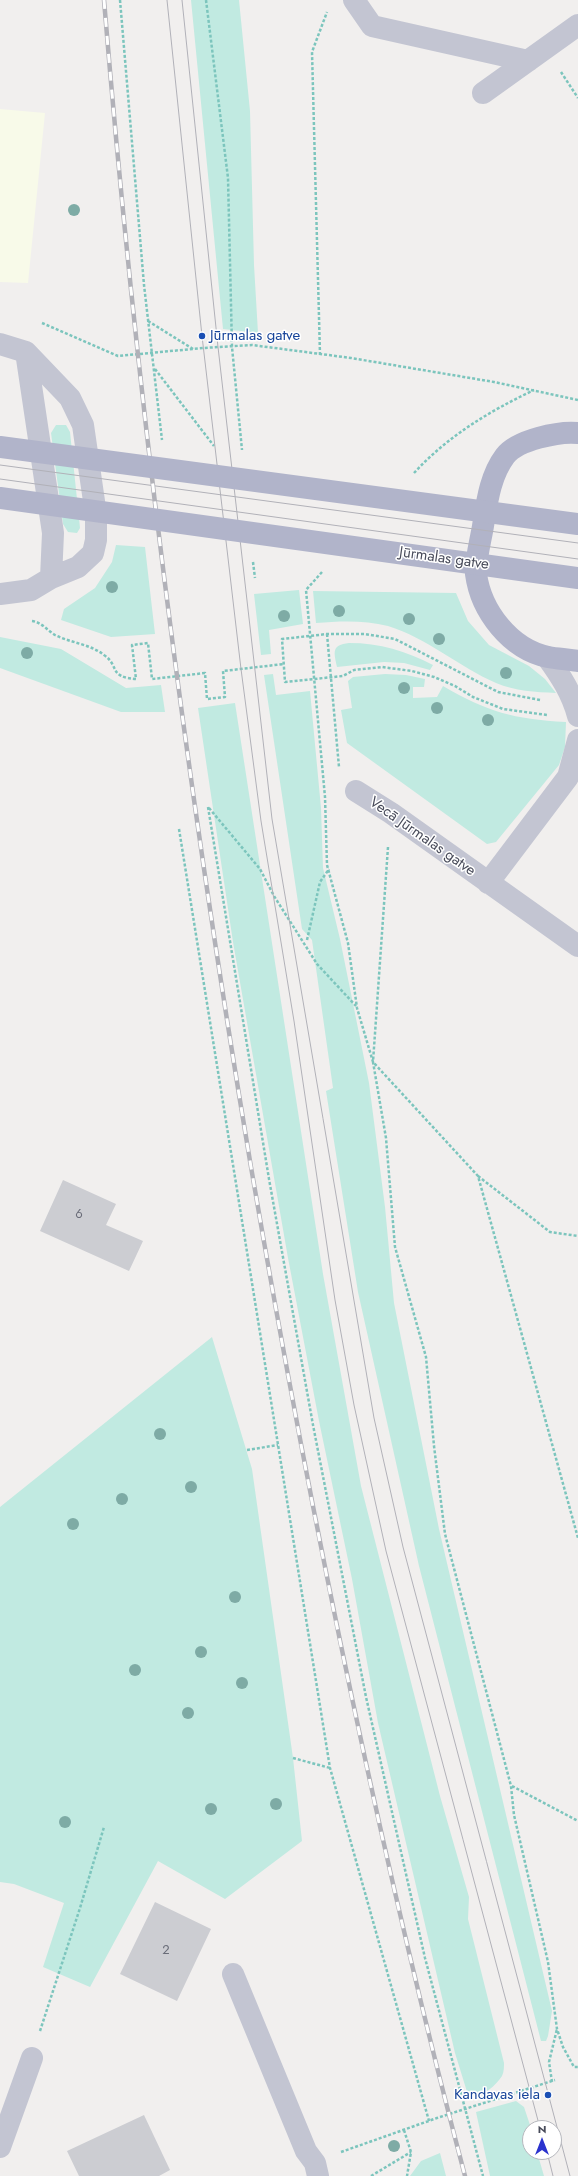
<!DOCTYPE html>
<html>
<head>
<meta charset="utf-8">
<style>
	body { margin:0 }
	#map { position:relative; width:578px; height:2176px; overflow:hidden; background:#f1efee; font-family:Jost,sans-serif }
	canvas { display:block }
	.north { position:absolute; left:522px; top:2120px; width:40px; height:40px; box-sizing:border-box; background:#fff; border:1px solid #b6b7bd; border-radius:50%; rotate:0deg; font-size:11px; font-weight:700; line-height:16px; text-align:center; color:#484b5a }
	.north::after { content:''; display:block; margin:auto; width:14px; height:18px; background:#2b33ce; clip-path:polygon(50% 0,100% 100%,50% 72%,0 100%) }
</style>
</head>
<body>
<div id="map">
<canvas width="578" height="2176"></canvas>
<div class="north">N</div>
</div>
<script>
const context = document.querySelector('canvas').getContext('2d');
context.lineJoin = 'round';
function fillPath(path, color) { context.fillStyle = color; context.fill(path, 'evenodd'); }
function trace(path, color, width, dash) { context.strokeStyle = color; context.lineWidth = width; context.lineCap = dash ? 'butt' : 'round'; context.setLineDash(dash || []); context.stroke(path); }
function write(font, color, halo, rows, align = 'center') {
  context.font = font + ' Jost,sans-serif'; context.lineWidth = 3; context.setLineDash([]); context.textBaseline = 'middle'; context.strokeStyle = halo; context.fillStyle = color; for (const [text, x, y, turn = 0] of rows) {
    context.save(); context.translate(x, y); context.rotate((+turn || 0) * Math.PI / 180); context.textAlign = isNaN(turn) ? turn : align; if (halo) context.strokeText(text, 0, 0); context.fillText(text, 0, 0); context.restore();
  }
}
fillPath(new Path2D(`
	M0,109L45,113L28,283L0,282Z`), '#f8fae9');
fillPath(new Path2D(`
	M191,0H239L250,111L254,265L258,333L223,329Z
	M56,425H66L70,432L80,528L77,533L68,532L63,524L51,433Z
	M116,545L145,547L155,634L111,637L61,620L64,609L95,588L112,562Z
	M299,590L303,624L269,630L271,654L261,655L254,594Z
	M313,591L456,593L468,621L489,645L529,666L545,679L556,693C535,692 515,691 496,683C459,667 427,638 388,626C365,620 340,621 316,623Z
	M0,637L61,649L126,688L161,685L165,712H121L0,668Z
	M349,643C380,643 406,651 433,665L430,670L404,663L384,662L337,667C334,652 331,645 349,643Z
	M273,674L276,695L310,691L321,808L323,868L340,939L369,1083L385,1207L394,1303L439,1529L552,2011L548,2036L546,2041H541L419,1566L358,1292L326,1091L333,1088L312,940L302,929L264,675Z
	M385,674L406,675L425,679L424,687H413V698L437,697L443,686C488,712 513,719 566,722L565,747L559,765L496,842L487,844L347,743L341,710L352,708L348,681L353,677Z
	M235,703L323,1274L361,1486L440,1796L469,1897L468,1919L504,2063C504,2067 504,2072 502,2076C495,2087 480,2099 468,2095L455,2053L378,1723L352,1579L319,1421L288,1258L233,942L198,708Z
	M212,1337L252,1469L293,1758L302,1841L225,1899L158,1861L90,1987L43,1967L64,1903L14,1884L0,1882V1507Z
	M516,2101L524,2107L531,2128L530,2152H537L544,2176H490L476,2112Z
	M440,2153L446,2176H410L421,2161Z`), '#c1eae1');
fillPath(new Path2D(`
	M63,1180L116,1204L106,1225L143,1241L129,1271L40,1231Z
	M155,1902L211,1929L177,2001L120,1974Z
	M144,2115L170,2170L159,2176H79L67,2151Z`), '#cccdd2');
trace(new Path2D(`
	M120,0L144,285L162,440
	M206,0L228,178L232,347L242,450
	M561,72L578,98
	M148,321L193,349
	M42,323L118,356L203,348L252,345L351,358L494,382L578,400
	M320,355L312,52L327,12
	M155,369L214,446
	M414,473C448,436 488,412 534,390
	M253,562L255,578
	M322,572L306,590L325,797L327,865L348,943L357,1008L373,1062L478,1176L578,1538
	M32,621C41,622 47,630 55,635C71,643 90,644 104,655C120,666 108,677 136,679L132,645L148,643L152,679L205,673L207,699L225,697L223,671L284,664
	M327,634L339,767
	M540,700L498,692L395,639L365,634H327L282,639L285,682L343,676L354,670L382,667L412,671L434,677L455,686L473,697L503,709L547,715
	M208,807L269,1179L313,1425L366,1697L425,1958L483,2176
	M209,808L260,869L274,896L317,964L356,1006
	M179,829L330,1768L429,2121
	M388,847L373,1062L386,1138L395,1247L426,1357L434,1446L445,1534L511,1786L514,1815L548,1962L557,2029L563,2047L574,2067H578
	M307,940L320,882L329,869
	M478,1176L550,1232L578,1236
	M247,1450L278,1445
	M293,1758L330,1768
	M512,1786L578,1821
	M40,2031L80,1908L104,1827
	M552,2082L549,2062L557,2029
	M404,2130L411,2152L407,2176
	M341,2152L437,2118L555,2080
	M371,2176L411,2152`), '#7cc5bd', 2.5, [3, 2]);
trace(new Path2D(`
	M354,0L372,26L528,61
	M483,93L578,25
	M0,344L26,352L70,398L83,425L96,515V540L93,553L78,567L51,578L31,590L0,594
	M26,352L53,533L51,578
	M547,657C560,675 572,693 578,716
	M356,791L391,813L578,946
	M488,883L568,777L578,740
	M233,1974L306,2151L315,2163L318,2176
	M0,2147L32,2058`), '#c3c5d2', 22);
trace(new Path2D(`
	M578,433C559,431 517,440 505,456C490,476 487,502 483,526C481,539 475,561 476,574C481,611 510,649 548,657C558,659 568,659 578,661`), '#b1b4ca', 22);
trace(new Path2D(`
	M167,0L202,336L241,669L261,821L294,1021L335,1300L354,1405L386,1551L540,2128
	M182,0L218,347L272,819L374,1418L403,1547L570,2176
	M0,465L578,543
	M0,479L578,559
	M547,2152L553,2176`), '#b1b1b8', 1);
const rail = new Path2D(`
	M104,0C136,391 186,780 251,1167C309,1506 377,1843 465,2176`);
trace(rail, '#b1b1b8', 4.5);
trace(rail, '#fff', 3, [9]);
trace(new Path2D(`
	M0,447L578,524
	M0,498L578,578`), '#b1b4ca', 22);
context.fillStyle = '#7eaba5';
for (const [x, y] of [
	[74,210],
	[112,587],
	[339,611],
	[284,616],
	[409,619],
	[439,639],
	[27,653],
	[506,673],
	[404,688],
	[437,708],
	[488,720],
	[160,1434],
	[191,1487],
	[122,1499],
	[73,1524],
	[235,1597],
	[201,1652],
	[135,1670],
	[242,1683],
	[188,1713],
	[276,1804],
	[211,1809],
	[65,1822],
	[394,2146]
]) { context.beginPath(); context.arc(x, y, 6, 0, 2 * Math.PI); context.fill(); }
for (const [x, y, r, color] of [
	[202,336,4,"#1a4fb4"],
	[548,2095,4,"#1a4fb4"]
]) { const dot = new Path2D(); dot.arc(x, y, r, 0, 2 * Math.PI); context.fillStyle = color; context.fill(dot); trace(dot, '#fff', 1.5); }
write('13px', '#696c78', null, [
	["6",79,1215],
	["2",166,1951]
]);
write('15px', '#164399', '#fff', [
	["Jūrmalas gatve",210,336],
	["Kandavas iela",540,2095,"right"]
], 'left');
write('15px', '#484b5a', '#fff', [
	["Jūrmalas gatve",444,559,8],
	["Vecā Jūrmalas gatve",422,837,35]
]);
</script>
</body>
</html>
